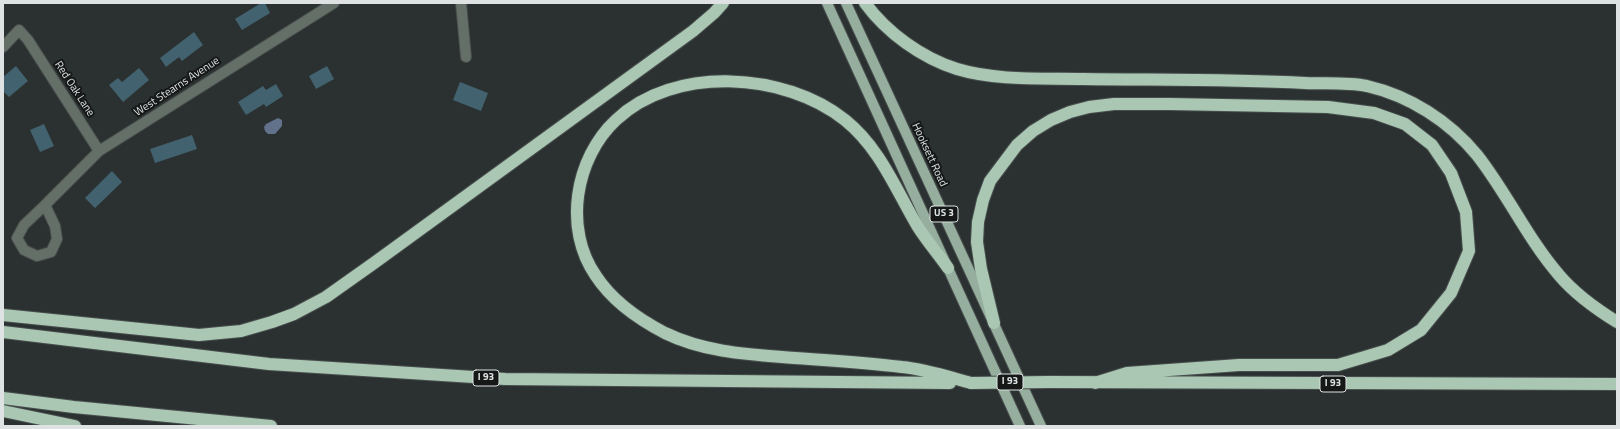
<!DOCTYPE html>
<html>
<head>
<meta charset="utf-8">
<style>
	body { margin:0 }
	#map { position:relative; width:1620px; height:429px; overflow:hidden; background:#2b3131; font-family:"Titillium Web",sans-serif }
	canvas { display:block }
	.frame { position:absolute; inset:0; border:4px solid #dee2e2; pointer-events:none }
</style>
</head>
<body>
<div id="map">
<canvas width="1620" height="429"></canvas>
<div class="frame"></div>
</div>
<script>
const context = document.querySelector('canvas').getContext('2d');
context.lineJoin = 'round';
function fillPath(path, color) { context.fillStyle = color; context.fill(path, 'evenodd'); }
function trace(path, color, width, dash) { context.strokeStyle = color; context.lineWidth = width; context.lineCap = dash ? 'butt' : 'round'; context.setLineDash(dash || []); context.stroke(path); }
function write(font, color, halo, rows, align = 'center') {
  context.font = font + ' "Titillium Web",sans-serif'; context.lineWidth = 4; context.setLineDash([]); context.textBaseline = 'middle'; context.strokeStyle = halo; context.fillStyle = color; for (const [text, x, y, turn = 0] of rows) {
    context.save(); context.translate(x, y); context.rotate((+turn || 0) * Math.PI / 180); context.textAlign = isNaN(turn) ? turn : align; if (halo) context.strokeText(text, 0, 0); context.fillText(text, 0, 0); context.restore();
  }
}
fillPath(new Path2D(`
	M278,118L282,120V126L275,134H268L265,131L264,127L266,124Z`), '#63728b');
fillPath(new Path2D(`
	M261,3H265L270,13L242,30L235,19Z
	M194,32L203,45L182,61L179,57L166,67L160,58Z
	M16,66L28,81L9,97L3,91V77Z
	M327,66L334,79L316,89L309,76Z
	M139,68L149,80L123,102L109,85L118,78L122,82Z
	M460,82L488,93L481,111L453,100Z
	M276,84L283,96L266,107L264,104L246,115L238,102L263,86L266,90Z
	M44,124L54,146L40,152L30,130Z
	M192,135L197,149L155,163L150,149Z
	M112,171L122,182L95,208L85,198Z`), '#42626f');
const minor = new Path2D(`
	M461,3L466,57
	M3,47L19,30L28,40L99,151
	M45,205L99,151L334,3
	M45,205L55,226L57,239L51,252L37,256L24,250L17,238L24,225Z`);
const major = new Path2D(`
	M827,3L1020,426
	M846,3L1041,426`);
const highway = new Path2D(`
	M865,3C887,33 922,58 957,69C997,81 1042,78 1084,79C1158,80 1231,79 1305,83C1325,84 1347,82 1367,86C1410,96 1449,121 1477,155C1507,193 1527,238 1559,275C1575,294 1596,309 1617,322
	M948,268C938,254 927,241 918,227C896,190 880,148 845,120C785,72 674,65 616,120C575,158 563,229 596,276C613,302 638,319 665,333C702,351 742,354 782,357C822,360 863,362 902,367C925,369 949,377 971,383
	M3,315L199,335L241,331L272,322L294,314L326,297L374,263L693,31L714,13L723,3
	M994,323L981,269L977,242L978,222L983,200L990,181L1017,145L1033,131L1051,120L1070,112L1089,107L1114,104H1170L1328,107L1374,113L1405,124L1432,145L1451,173L1466,212L1469,251L1451,293L1421,330L1388,350L1338,365H1239L1127,373L1095,383
	M3,332L269,364L505,379L950,383
	M1049,382L1617,384
	M3,398L74,407L271,426
	M3,411L75,426`);
trace(minor, '#484d4d', 12);
trace(major, '#484d4d', 12);
trace(highway, '#484d4d', 14);
trace(minor, '#636f67', 10);
trace(major, '#95ae9d', 10);
trace(highway, '#a9c7b2', 12);
const highwayBridge = new Path2D(`
	M971,383L1049,382`);
trace(highwayBridge, '#484d4d', 14, []);
trace(highwayBridge, '#a9c7b2', 12);
for (const [x, y, w] of [
	[944,214,28],
	[486,378,26],
	[1010,382,26],
	[1333,384,26]
]) { const box = new Path2D(); box.roundRect(x - w / 2, y - 8, w, 16, 3); context.fillStyle = '#161818'; context.fill(box); trace(box, '#dee2e2', 1); }
write('bold 10px', '#dee2e2', null, [
	["US 3",944,214],
	["I 93",486,378],
	["I 93",1010,382],
	["I 93",1333,384]
]);
write('11px', '#dee2e2', '#161818', [
	["West Stearns Avenue",177,87,-33],
	["Red Oak Lane",74,89,57],
	["Hooksett Road",929,155,65]
]);
</script>
</body>
</html>
